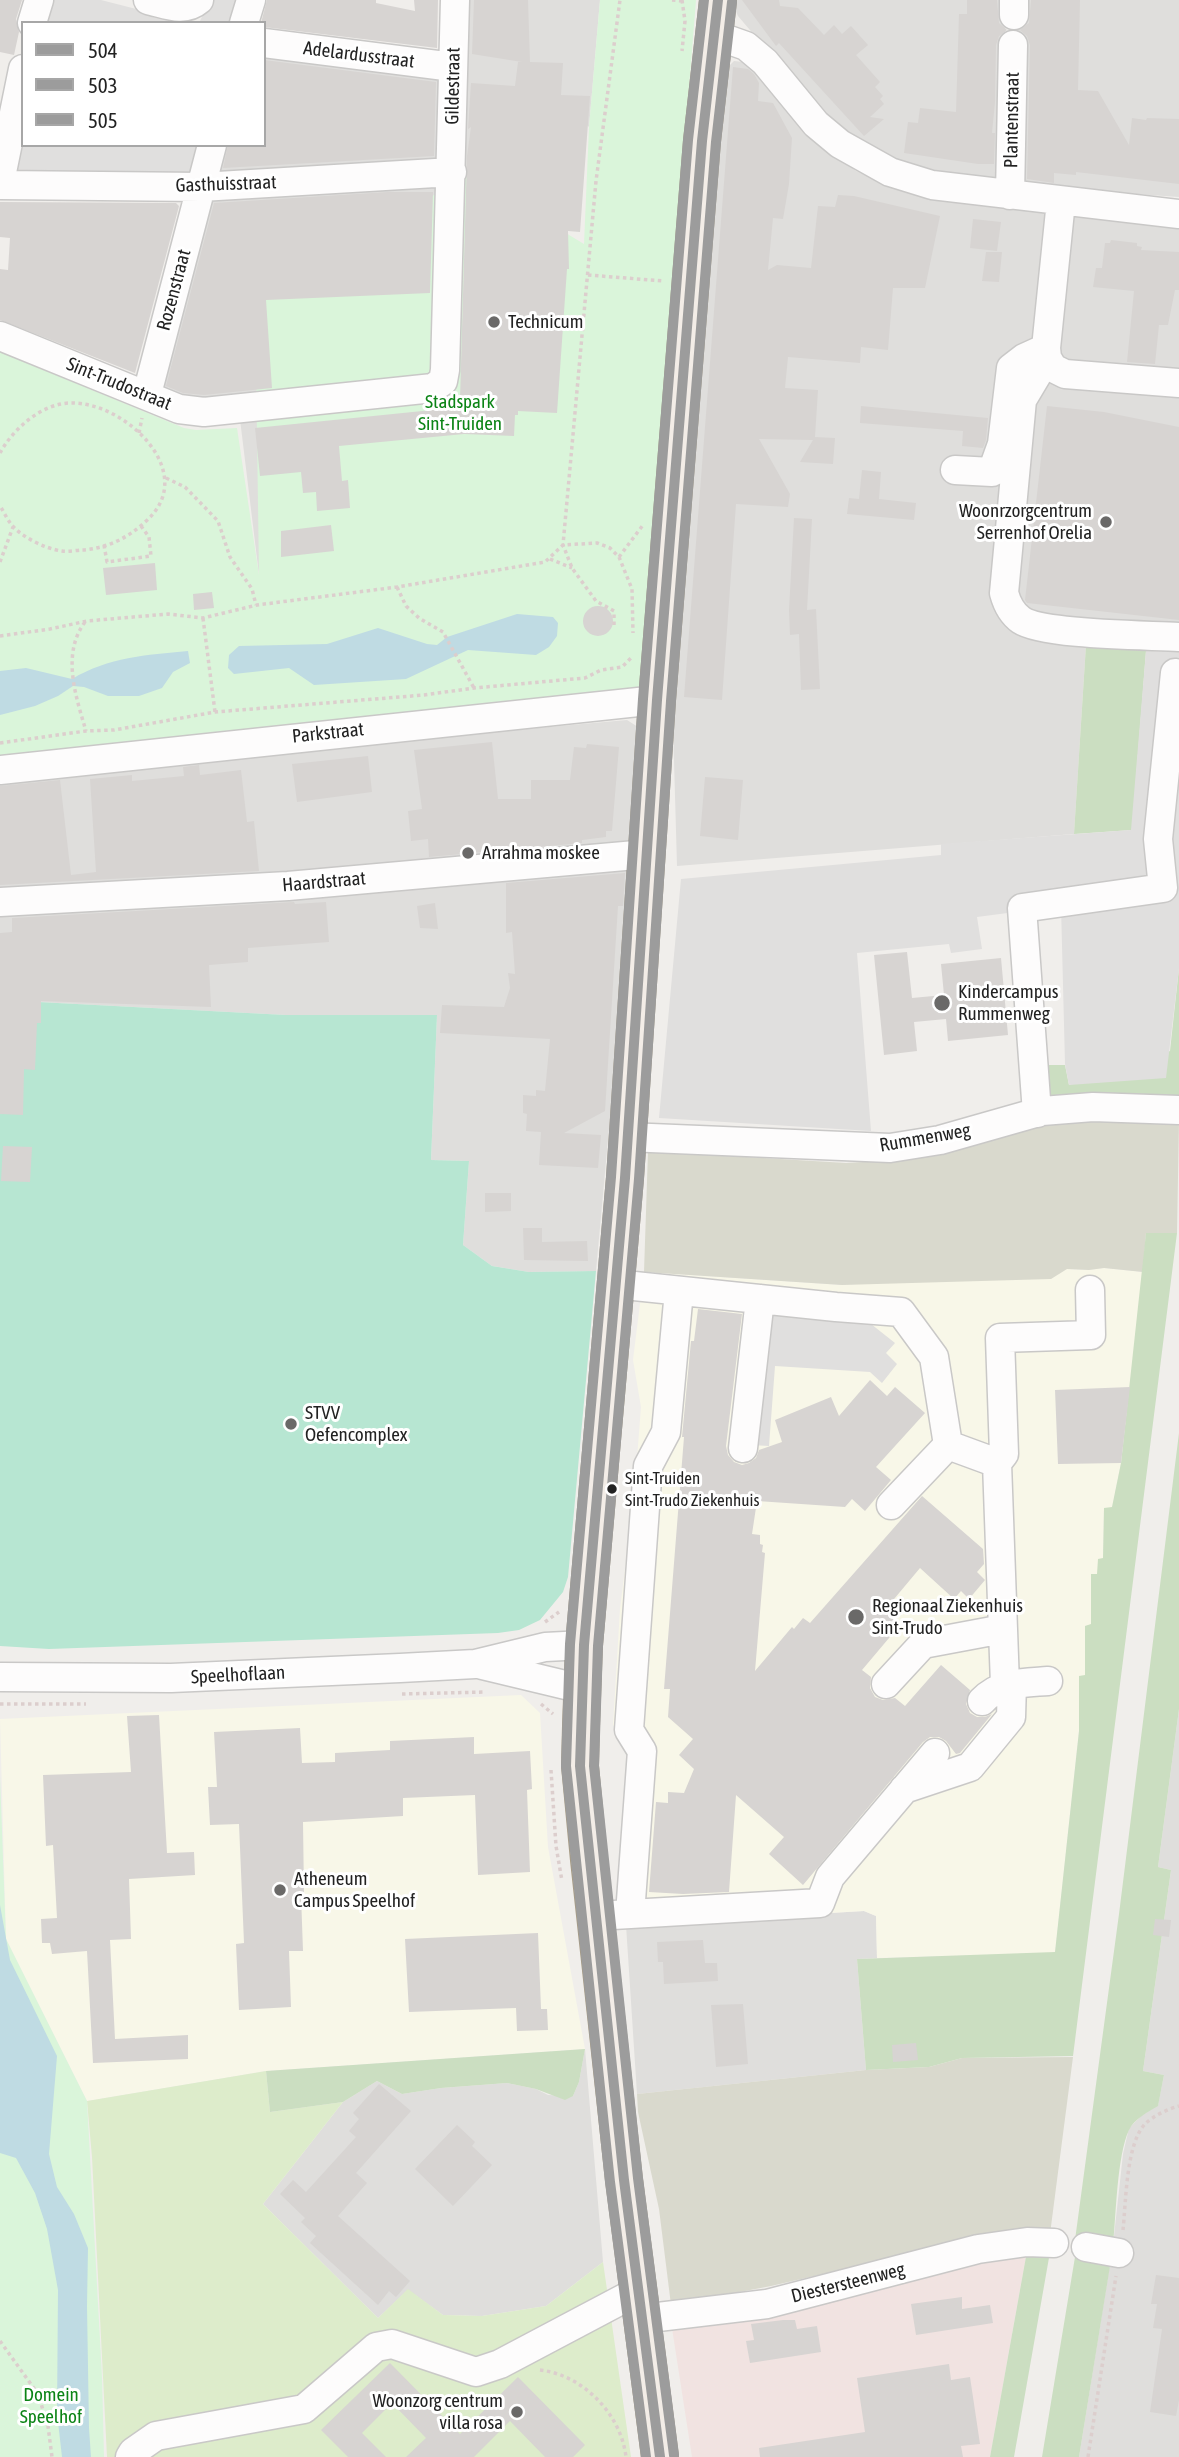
<!DOCTYPE html>
<html>
<head>
<meta charset="utf-8">
<style>
	body { margin:0 }
	#map { position:relative; width:1179px; height:2457px; overflow:hidden; background:#f0eeeb; font-family:"Asap Condensed",sans-serif }
	canvas { display:block }
	.legend { position:absolute; left:21px; top:21px; width:245px; height:126px; box-sizing:border-box; background:#fff; border:2px solid #a7a7a7; margin:0; padding:9px 12px; list-style:none; font-size:21px; color:#222 }
	.legend li { display:flex; align-items:center; gap:14px; height:35px }
	.legend b { width:35px; border:2px solid #a7a7a7 }
</style>
</head>
<body>
<div id="map">
<canvas width="1179" height="2457"></canvas>
<ul class="legend">
<li><b style="height:9px;background:#9c9c9c"></b>504</li>
<li><b style="height:9px;background:#9c9c9c"></b>503</li>
<li><b style="height:9px;background:#9c9c9c"></b>505</li>
</ul>
</div>
<script>
const context = document.querySelector('canvas').getContext('2d');
context.lineJoin = 'round';
function fillPath(path, color) { context.fillStyle = color; context.fill(path, 'evenodd'); }
function trace(path, color, width, dash) { context.strokeStyle = color; context.lineWidth = width; context.lineCap = dash ? 'butt' : 'round'; context.setLineDash(dash || []); context.stroke(path); }
function write(font, color, halo, rows, align = 'center') {
  context.font = font + ' "Asap Condensed",sans-serif'; context.lineWidth = 6; context.setLineDash([]); context.textBaseline = 'middle'; context.strokeStyle = halo; context.fillStyle = color; for (const [text, x, y, turn = 0] of rows) {
    context.save(); context.translate(x, y); context.rotate((+turn || 0) * Math.PI / 180); context.textAlign = isNaN(turn) ? turn : align; if (halo) context.strokeText(text, 0, 0); context.fillText(text, 0, 0); context.restore();
  }
}
fillPath(new Path2D(`
	M460,0H600L589,127L587,125L260,583L238,403L205,406L156,392L209,196L220,175L215,172L219,145H264V52L431,72Z
	M731,0H1006L1002,179L920,173L851,140L812,103L738,16Z
	M1012,0H1179V197L1020,186L1010,143Z
	M734,61L752,63L804,128L856,171L902,191L1002,205L1179,226V652L1086,645L1074,834L677,866L673,725L726,69Z
	M627,720L638,727L635,836L624,843L507,859L0,895V776Z
	M630,869L632,877L596,1271L529,1272L492,1266L463,1245L469,1161L431,1160L437,1015H286L0,1000V913Z
	M1179,1709V2457H1079L1113,2245L1123,2154L1129,2128L1142,2115L1158,2105L1164,2075L1143,2071L1171,1870L1158,1867Z
	M864,1911L876,1916L877,1958L857,1959L866,2070L637,2094L626,1925Z
	M585,2049L603,2262L546,2306L482,2316L443,2315L408,2290L378,2318L263,2204L343,2102L377,2081L402,2094L441,2088L507,2083L536,2089L548,2095L573,2096L579,2082Z`), '#dfdedc');
fillPath(new Path2D(`
	M1027,2251L990,2457H692L671,2322Z`), '#f1e3e1');
fillPath(new Path2D(`
	M1104,1268L1143,1272L1121,1463L1112,1508H1104L1103,1559L1098,1575L1091,1574V1625L1085,1626V1676L1079,1677V1730L1055,1953L877,1958L876,1916L864,1911L626,1925L633,1750L613,1725L620,1609L634,1497L641,1407L633,1360L644,1272L842,1285L1067,1269L1088,1270Z
	M521,1695L540,1713L548,1847L585,2049L266,2071L87,2101L6,1939L0,1719Z`), '#f8f7e8');
fillPath(new Path2D(`
	M1090,1117L1179,1121L1177,1233H1146L1143,1272L1104,1268L1089,1270L1067,1269L1051,1279L842,1285L644,1272L648,1151L846,1163L911,1159L1044,1123Z
	M1073,2057L1050,2234L974,2239L771,2286L671,2305L659,2209L638,2112L637,2094L866,2070L929,2067L962,2058Z`), '#d9d9cd');
fillPath(new Path2D(`
	M266,2071L270,2112L343,2102L263,2204L378,2318L408,2289L443,2315L482,2316L546,2306L603,2262L631,2457H107L92,2157L87,2101Z`), '#ddeccb');
fillPath(new Path2D(`
	M1086,645L1146,651L1132,830L1074,834Z
	M1179,968V1101L1042,1102L1040,1065H1065L1069,1085L1170,1051Z
	M1146,1233H1177L1073,2056L962,2058L929,2067L866,2070L857,1959L1055,1952L1079,1731V1676L1085,1675V1626L1091,1624V1574H1097L1098,1559L1103,1558L1104,1508L1112,1507L1121,1463Z
	M1179,1433V1709L1158,1867L1171,1870L1143,2071L1164,2075L1158,2106C1148,2112 1134,2119 1129,2130C1117,2155 1116,2216 1113,2245L1075,2240L1119,1914Z
	M585,2049L579,2082L573,2096L565,2100L536,2089L507,2083L441,2088L402,2094L377,2081L343,2102L270,2112L266,2071Z
	M1027,2251L1050,2252L1014,2457H990Z
	M1075,2257L1111,2260L1079,2457H1042Z`), '#cbdec1');
fillPath(new Path2D(`
	M600,0H696L641,691L0,761V352L184,428L196,430L237,428L259,575L255,294L470,175L584,244L589,127Z
	M0,1776L6,1939L87,2101L102,2377L104,2457H0Z`), '#daf5da');
fillPath(new Path2D(`
	M0,1000L286,1015H437L431,1160L469,1161L463,1245L492,1266L529,1272L596,1271L568,1577L563,1592L540,1620L519,1630L498,1633L49,1649L0,1646Z`), '#b7e6d2');
fillPath(new Path2D(`
	M48,0H101L191,23H42Z
	M210,0H243L236,23H197L200,21Z
	M23,126V145H199L190,174L13,177Z
	M1146,651L1179,652V968L1166,1078L1069,1085L1065,1064L1061,906L977,917L982,949L951,953L949,944L857,953L871,1131L659,1118L681,879L941,855V844L1131,830Z
	M766,1312L853,1319L871,1324L895,1343L886,1353L897,1364L882,1383L870,1372L775,1366L769,1446L751,1445Z`), '#e0dfde');
fillPath(new Path2D(`
	M517,614L553,617L558,623L557,636L549,647L536,655L468,650L406,679L314,685L289,668L234,674L228,668L229,655L239,646L327,644L378,628L427,644L437,645L447,637Z
	M188,651L190,663L173,672L162,688L139,696H108L84,687L73,686L58,696L35,706L0,715V671L26,668L72,679C109,657 146,655 188,651Z
	M0,1905L10,1960L57,2056L49,2154L57,2187L74,2214L88,2248L87,2306L89,2428L91,2457H62L57,2413L58,2290L47,2229L35,2193L16,2158L0,2153Z`), '#bfdbe3');
fillPath(new Path2D(`
	M0,0H22L16,19L19,32L14,55L0,52Z
	M267,0H376V3L415,11L414,0H438L437,48L264,27V23H261Z
	M474,0H528L530,62L563,63L561,95L590,96L580,232L568,231L569,269H567L557,413L518,411V415H515L514,436L464,434L339,446L342,481L348,480L350,508L317,511L316,492L303,493L301,472L260,476L255,428L452,408L460,399L467,156L471,127L468,129L471,83L515,86L518,62H522L472,54Z
	M742,0H779L780,6L798,8L824,35L834,25L842,34L851,26L868,45L856,55L880,82L875,87L883,96L880,99L884,104L870,117L884,119L864,136L779,43L776,46Z
	M967,0H997L999,23L1007,30L999,36L996,45L995,102L992,133H995L994,164H978L904,153L908,122L918,123L920,108L956,112L959,14H967Z
	M1031,0H1080L1078,90L1098,91L1129,145L1132,118L1146,120L1147,118L1179,119V184L1076,172V175L1054,173V183L1027,179L1030,45L1027,36L1020,30L1029,23Z
	M264,60L436,82L434,156L223,168L228,145H264Z
	M733,67L748,69L754,74L759,83L758,101L773,103L792,138L789,184L783,219L773,218L768,270L777,265L811,268L818,206L835,207L838,195L854,196L940,216L925,288H893L888,350L861,347L860,363L788,357L785,388L818,390L815,437L835,438L833,464L800,462L813,440L759,439L790,494L788,507L736,504L722,700L684,697Z
	M388,192H433L430,293L266,300L272,388L204,395L183,393L166,386L214,203Z
	M0,202L176,203L179,206L135,373L0,320V269L8,270L10,238L0,237Z
	M973,219L1001,222L997,251L970,248Z
	M1111,240L1137,243V246L1142,247L1141,250L1179,252V290H1175L1168,325H1159L1155,364L1127,362L1134,291L1093,287L1096,268H1102L1105,243H1110Z
	M986,252H1002L999,282L982,281Z
	M861,406L988,418L986,440L983,448L962,446L963,431L860,423Z
	M1047,406L1104,412L1179,427V620L1027,603L1025,600Z
	M862,470L881,472L879,499L916,503L914,520L847,514L849,498L859,499Z
	M794,518L812,519L807,610L816,609L820,689L801,690L799,634L790,635L789,610Z
	M331,525L334,551L281,557V531Z
	M155,563L157,590L106,595L103,568Z
	M212,592L214,608L194,610L193,594Z
	M583 621a15 15 0 1 1 30 0a15 15 0 1 1-30 0Z
	M492,742L498,799H531V780H570L574,747L586,748L587,744L619,747L612,831H606V837L582,840V843L429,857L428,839L411,841L408,811L422,809L414,750Z
	M368,756L372,792L297,802L292,764Z
	M199,765L200,775L241,770L247,822L254,821L259,871L0,885V786L60,780L71,875L96,872L90,779L132,775V781L184,776L183,767Z
	M705,777L743,780L738,840L700,836Z
	M625,873L623,906H618L605,1111L564,1133L601,1135L598,1168L539,1165L541,1132L526,1131L527,1114L523,1113V1095L536,1096V1090L545,1091L550,1039L440,1033L442,1005L504,1007L510,988L508,973L515,974L512,932L506,933V883Z
	M294,902L295,904L326,902L329,942L248,948V962L209,965L211,1007L41,1001V1023H37L35,1070L24,1069L23,1115L0,1114V933L12,932V918Z
	M435,903L438,929L420,928L417,906Z
	M907,952L912,998L944,995L941,964L1001,958L1008,1035L948,1041L946,1019L914,1022L917,1051L884,1055L874,955Z
	M3,1146L32,1147L30,1182L1,1181Z
	M485,1193H511V1211L485,1212Z
	M523,1228H542V1242L587,1241L588,1261L524,1260Z
	M698,1309L742,1314L726,1446L728,1455L734,1462L742,1465L749,1463L756,1458L759,1450L782,1442L775,1420L831,1397L839,1416L870,1380L887,1396L895,1387L925,1413L876,1467L891,1480L865,1511L852,1499L845,1507L757,1501L752,1534L760,1535V1544L763,1545L762,1552L765,1553L755,1671L792,1627L794,1629L803,1618L810,1623L922,1496L983,1549L984,1564L977,1572L985,1580L969,1599L961,1591L954,1599L920,1568L884,1611L900,1625L862,1670L871,1677L870,1688L875,1697L883,1700L895,1698L905,1706L941,1665L970,1690L966,1704L970,1713L977,1717H985L992,1714L960,1753L956,1754L946,1741L939,1737H930L923,1742L803,1885L769,1854L784,1837L736,1795L729,1892L683,1894L649,1892L656,1802L668,1803V1792L684,1793L694,1769L679,1755L693,1739L668,1717L670,1689H664L684,1437H682L691,1341H694Z
	M1130,1387L1121,1463L1058,1464L1055,1390Z
	M159,1715L167,1853L194,1852L195,1875L129,1879L131,1939L110,1940L115,2039L188,2035V2059L93,2063L87,1951L52,1954L50,1943H42L41,1919L57,1918L53,1845L46,1846L43,1775L131,1772L127,1716Z
	M300,1728L302,1763L335,1762V1753L390,1750V1741L474,1737V1754L530,1751L532,1789L527,1790L530,1872L478,1875L475,1795L403,1798V1816L303,1822L304,1895H301L303,1951H289L291,2007L239,2010L236,1944L244,1943L239,1824L210,1825L208,1787H217L214,1732Z
	M1155,1919L1171,1920L1169,1937L1153,1935Z
	M538,1933L541,2009H547L548,2030L517,2031L516,2008L409,2012L405,1939Z
	M703,1940L705,1963H717L718,1981L664,1984L663,1962H658L657,1942Z
	M743,2004L748,2064L716,2067L711,2005Z
	M916,2043L918,2060L893,2062L892,2045Z
	M379,2084L411,2111L356,2173L367,2183L338,2216L410,2281L396,2297L389,2291L378,2305L310,2243L316,2236L301,2222L305,2218L280,2194L293,2180L306,2192L356,2137L349,2131L359,2119L353,2113Z
	M457,2125L475,2142L472,2146L492,2165L453,2206L415,2169Z
	M1156,2275L1179,2278V2400L1176,2416L1150,2412L1162,2329L1153,2328L1157,2304H1151Z
	M962,2297V2309L990,2305L993,2323L916,2335L911,2304Z
	M783,2320H795L797,2329L817,2326L821,2352L750,2363L746,2341L754,2340L751,2324Z
	M390,2363L460,2434L518,2377L585,2445L573,2457H545L510,2421L474,2457H406L426,2438L392,2403L362,2433L386,2457H348L321,2430Z
	M949,2364L951,2380L970,2377L980,2444L961,2446L963,2457H760L759,2448L865,2432L857,2378Z`), '#d7d4d2');
const minor = new Path2D(`
	M148,0C166,4 184,13 199,0
	M1014,15V0
	M32,23L39,0
	M244,23L251,0
	M715,35L746,46L765,62L816,124L840,144L890,172L932,185L1179,214
	M264,43L453,67
	M0,182L23,69
	M0,185L201,187L452,172
	M1010,195L1013,45
	M1061,201L1046,348L1047,358L1022,400L1004,593C1007,604 1011,613 1021,620C1043,635 1147,635 1179,637
	M0,336L179,409L204,412L433,388L443,381L445,370L455,0
	M1047,358L1053,368L1065,374L1179,383
	M147,394L212,145
	M955,470L992,472L1002,444L1011,368L1024,358L1046,348
	M0,770L657,700
	M0,902L288,886L647,854
	M1037,1113L1022,908L1163,888L1158,839L1175,673
	M627,1137L890,1148L940,1140L1042,1111L1093,1107L1179,1110
	M615,1284L836,1307L901,1312L934,1357L948,1445L997,1463
	M743,1448L760,1299
	M891,1505L948,1445
	M482,1665L582,1689
	M0,1677L171,1678L400,1668L475,1664L545,1647L584,1645
	M886,1684L923,1644L1003,1629
	M1005,1685L997,1463L1004,1454L1000,1338L1091,1335L1090,1290
	M982,1701C1000,1682 1023,1683 1048,1681
	M904,1789L970,1767L1011,1717L1012,1684
	M630,1914L642,1751L629,1730L648,1466L666,1432L679,1291
	M613,1915L820,1903L830,1877L935,1753
	M1086,2247L1119,2253
	M641,2319L767,2304L978,2249L1027,2242L1054,2243
	M130,2457L133,2452L156,2436L304,2409L376,2347L392,2344L476,2372L500,2364L638,2291`);
const major = new Path2D(`
	M660,2457L624,2180L589,1860L580,1766L581,1726L584,1645L625,1178L657,700L702,141L718,0`);
trace(minor, '#c9c8c7', 31);
trace(major, '#a79c86', 38);
trace(new Path2D(`
	M672,0L682,1
	M682,0L685,21L682,51
	M588,275L663,281
	M139,433L142,418
	M0,453C13,429 42,403 71,403C126,402 201,474 145,522C128,538 107,548 83,550C77,550 69,552 62,551C46,549 21,537 11,524C7,519 4,512 0,506
	M166,478L185,487L218,521L230,557L252,589L256,605
	M104,545L107,562L151,556L149,537L141,526
	M619,557L643,525
	M550,559L572,568
	M0,562L13,527
	M397,587L406,606L419,618L443,632L474,688
	M203,618L215,712
	M85,622C61,654 76,697 86,731
	M614,625V611L596,601L572,568L563,545L596,181L620,0
	M0,636L50,629L87,621L168,614L203,618L257,605L397,587L545,562L563,545L597,543L610,548L619,557L632,589L633,633
	M0,743L86,731L114,730L215,712L424,695L474,688L585,678L601,670L622,667L632,657
	M545,1622L559,1612
	M402,1694L485,1692
	M0,1704H86
	M541,1704L553,1714
	M551,1770L556,1846L562,1881
	M1123,2230C1126,2202 1126,2144 1145,2124C1153,2116 1168,2109 1179,2106
	M0,2341L38,2394L48,2426L52,2457
	M540,2370C583,2375 621,2414 626,2457
	M1088,2457L1116,2276`), '#dccecd', 3.5, [3.5, 3.5]);
trace(minor, '#fdfcfc', 28);
trace(major, '#f3ede7', 35);
trace(new Path2D(`
	M660,2457L624,2180L580,1766L584,1645L625,1178L657,700L702,141L718,0`), '#9c9c9c', 10);
trace(new Path2D(`
	M674,2455L638,2178L594,1766L598,1646L639,1179L671,701L716,142L732,2`), '#9c9c9c', 10);
trace(new Path2D(`
	M646,2457L610,2182L566,1766L570,1644L611,1177L643,699L688,140L704,0`), '#9c9c9c', 10);
for (const [x, y, r, color] of [
	[494,322,7,"#6a6968"],
	[1106,522,7,"#6a6968"],
	[468,853,7,"#6a6968"],
	[942,1003,9,"#6a6968"],
	[291,1424,7,"#6a6968"],
	[612,1489,6,"#222"],
	[856,1617,9,"#6a6968"],
	[280,1890,7,"#6a6968"],
	[517,2412,7,"#6a6968"]
]) { const dot = new Path2D(); dot.arc(x, y, r, 0, 2 * Math.PI); context.fillStyle = color; context.fill(dot); trace(dot, '#fff', 2.5); }
write('17px', '#222', '#fff', [
	["Sint-Truiden",625,1479],
	["Sint-Trudo Ziekenhuis",625,1501]
], 'left');
write('19px', '#222', '#fff', [
	["Adelardusstraat",359,55,7],
	["Gildestraat",453,86,-89],
	["Plantenstraat",1012,120,-89],
	["Gasthuisstraat",226,184,-2],
	["Rozenstraat",174,290,-75],
	["Sint-Trudostraat",119,384,22],
	["Parkstraat",328,733,-6],
	["Haardstraat",324,882,-5],
	["Rummenweg",925,1138,-10],
	["Speelhoflaan",238,1675,-3],
	["Diestersteenweg",848,2283,-14]
]);
write('19px', '#222', '#fff', [
	["Technicum",508,322],
	["Woonrzorgcentrum",1092,511,"right"],
	["Serrenhof Orelia",1092,533,"right"],
	["Arrahma moskee",482,853],
	["Kindercampus",958,992],
	["Rummenweg",958,1014],
	["STVV",305,1413],
	["Oefencomplex",305,1435],
	["Regionaal Ziekenhuis",872,1606],
	["Sint-Trudo",872,1628],
	["Atheneum",294,1879],
	["Campus Speelhof",294,1901],
	["Woonzorg centrum",503,2401,"right"],
	["villa rosa",503,2423,"right"]
], 'left');
write('19px', '#0c8416', '#fff', [
	["Stadspark",460,402],
	["Sint-Truiden",460,424],
	["Domein",51,2395],
	["Speelhof",51,2417]
]);
</script>
</body>
</html>
